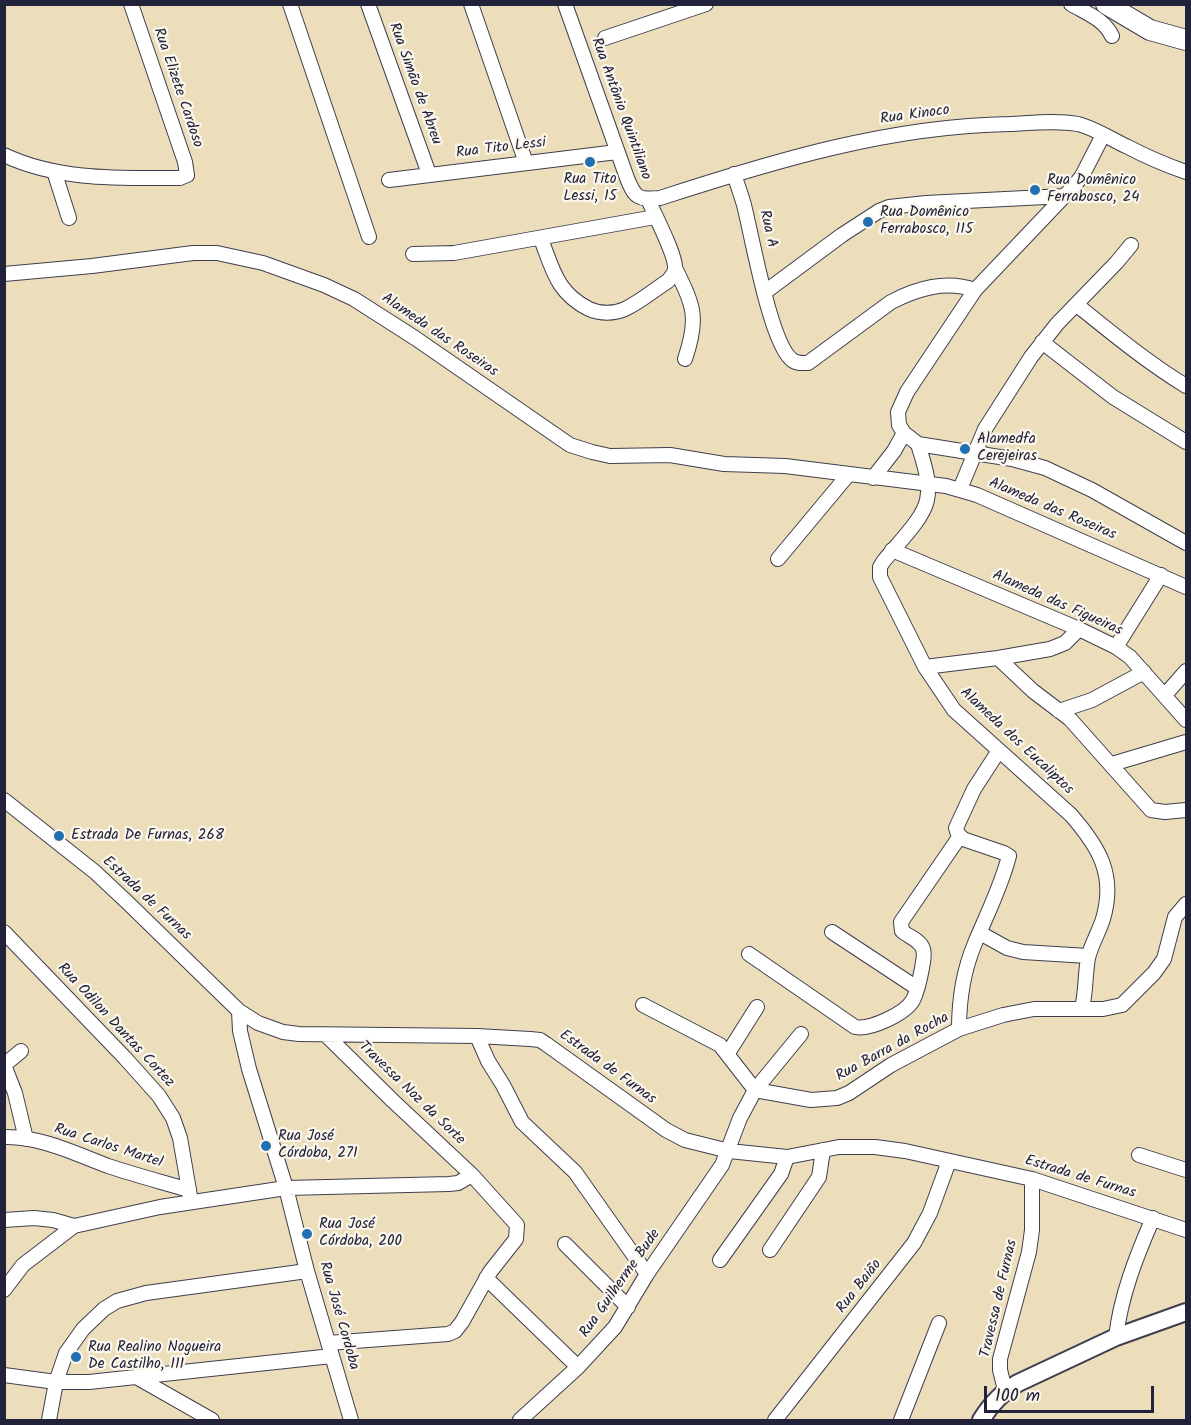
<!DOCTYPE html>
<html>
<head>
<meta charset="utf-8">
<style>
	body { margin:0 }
	#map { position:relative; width:1191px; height:1425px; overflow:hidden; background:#ecdebb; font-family:Kalam,sans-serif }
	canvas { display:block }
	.frame { position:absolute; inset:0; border:6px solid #22223b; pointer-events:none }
	.scale { position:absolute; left:984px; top:1386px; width:170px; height:27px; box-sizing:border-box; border:3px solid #22223b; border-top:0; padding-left:8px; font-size:18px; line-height:21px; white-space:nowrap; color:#22223b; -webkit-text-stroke:4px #fbf7ec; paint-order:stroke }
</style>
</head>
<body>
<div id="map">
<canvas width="1191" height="1425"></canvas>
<div class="frame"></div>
<div class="scale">100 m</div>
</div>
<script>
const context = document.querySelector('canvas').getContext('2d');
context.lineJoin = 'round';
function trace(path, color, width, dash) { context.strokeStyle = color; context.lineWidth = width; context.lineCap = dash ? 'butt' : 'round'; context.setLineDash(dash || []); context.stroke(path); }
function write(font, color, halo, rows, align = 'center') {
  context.font = font + ' Kalam,sans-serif'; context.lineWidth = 4.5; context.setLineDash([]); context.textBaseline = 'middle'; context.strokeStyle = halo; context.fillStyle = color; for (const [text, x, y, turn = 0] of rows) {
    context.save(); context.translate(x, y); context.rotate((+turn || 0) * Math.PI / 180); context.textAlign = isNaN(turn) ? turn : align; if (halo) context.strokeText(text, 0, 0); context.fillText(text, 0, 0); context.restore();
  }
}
const minor = new Path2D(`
	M290,4L369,237
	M368,4L429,174
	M471,4L526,163
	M565,4L627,178C635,198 638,200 660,198C774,161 889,126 1010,124C1032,123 1056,120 1078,124C1095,128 1112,140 1128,147C1147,157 1166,165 1186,172
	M1071,4C1086,13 1104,19 1112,36
	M605,38L706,4
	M1103,135L1082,176L1074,186L975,290L907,392L898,412L899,425L904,433L918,444L1012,459L1045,468L1092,490L1186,543
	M4,155C59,181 121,178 180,178L187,175L185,162L131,4
	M54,171L69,218
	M734,174C737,184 741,194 744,205C752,236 770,341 791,359C796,364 802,363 808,363L891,302C918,288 946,280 975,290
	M389,180L617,152
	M541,239C553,270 557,293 589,309C600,314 614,314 625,309C640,302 654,290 668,281C671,277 675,273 675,268C676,255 654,214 648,199
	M413,254L454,253L655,217
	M675,268C694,306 699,318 685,359
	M4,274L92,266L193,253H217L263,263L324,285L354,299L415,338L570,445L592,452L610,456L670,455L724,464L785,466L946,486L977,495L1186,587
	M765,292L842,235L879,211L889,207L926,203L1065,196
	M1077,305C1113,334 1147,362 1186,386
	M1042,342L1113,397L1186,442
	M918,444C923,461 931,482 927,500C923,520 896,545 883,562L880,567V577L925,667L954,710L1071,815C1099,847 1116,875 1103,919C1099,932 1091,945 1088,958C1085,975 1086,992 1082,1008
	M873,478L894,451L904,433
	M960,489L985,429L1031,357L1057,324L1117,262L1131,245
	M892,550L1079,629L1116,647L1130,657L1186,720
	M778,559L848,475
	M1116,647L1161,575
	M998,658L1033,691L1070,719L1151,810L1165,812L1186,810
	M925,667L998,658L1050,649L1065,643L1079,629
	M1165,695L1186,671
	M1059,711L1092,700L1144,672
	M1112,764L1186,742
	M4,800L95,872L128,903L239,1011L258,1023L283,1032L299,1034L477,1036L530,1039L540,1040L546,1044L666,1130L685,1140L729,1151L787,1157L839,1147H875L905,1151L1032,1179L1186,1230
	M4,932L125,1058L159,1096L173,1118L180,1138L189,1190
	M832,932L917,988
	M980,933L1007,948L1023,952L1088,956
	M749,954L855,1027C870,1030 905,1014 913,1000C918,990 920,979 922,968C923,962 925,955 923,949C920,940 909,937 902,931L901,922L960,836
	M643,1005L720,1045L755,1090L811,1100L837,1098L849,1093L891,1065L959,1029L1003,1015L1034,1009H1103L1122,1005L1154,973L1164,959L1175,917L1186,904
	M239,1011L240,1031L249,1069L286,1188L307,1271L351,1420
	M959,1029C959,1001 964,969 975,943C987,914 1001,887 1009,856L1004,853L963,839L958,834L956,828L974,789L998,752
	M327,1036L392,1100L472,1175L517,1225L516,1239L490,1272L462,1322L455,1331L448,1334L328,1343
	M477,1036L488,1061L503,1085L522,1122L575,1172L647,1274
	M21,1051L4,1065L15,1093L26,1139
	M728,1053L757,1007
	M4,1137C40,1136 76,1154 108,1166C135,1175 162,1182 189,1190L190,1197
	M1139,1155L1186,1170
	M4,1220L34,1218L53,1220L74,1226L160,1207L286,1188L449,1184L458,1183L472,1175
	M565,1244L628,1307
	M770,1250L819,1177L823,1150
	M720,1260L781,1174L787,1157
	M486,1278L578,1367
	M4,1290L23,1265L74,1226
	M1116,1337C1121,1295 1136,1257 1153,1218
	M4,1375L56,1382H89L332,1356
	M138,1378L212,1420
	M1005,1390L1000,1370V1359L1029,1252L1032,1230V1179
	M49,1420L56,1382L66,1353L83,1329L104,1309L117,1301L146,1293L307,1271
	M520,1420L578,1367L615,1327L647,1274L722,1165L740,1118L755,1090L801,1034
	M775,1420L914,1243L930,1213L949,1161
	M901,1420L939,1323`);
const tertiary = new Path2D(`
	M981,1420C991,1404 1002,1392 1018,1383L1116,1337L1186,1312`);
const secondary = new Path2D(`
	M1106,4L1150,30L1186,40`);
trace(minor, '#403e4e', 16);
trace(tertiary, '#403e4e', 20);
trace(secondary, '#403e4e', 22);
trace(minor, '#fff', 14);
trace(tertiary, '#fff', 16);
trace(secondary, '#fff', 20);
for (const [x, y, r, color] of [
	[590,162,6,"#1f6fb2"],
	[1035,190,6,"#1f6fb2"],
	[868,222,6,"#1f6fb2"],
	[965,449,6,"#1f6fb2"],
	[59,836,6,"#1f6fb2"],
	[266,1146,6,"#1f6fb2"],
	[307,1234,6,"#1f6fb2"],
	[76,1357,6,"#1f6fb2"]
]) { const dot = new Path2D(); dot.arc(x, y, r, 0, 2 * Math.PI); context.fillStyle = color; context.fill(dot); trace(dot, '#fbf7ec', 2); }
write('15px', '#22223b', '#fbf7ec', [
	["Rua Simão de Abreu",414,84,70],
	["Rua Elizete Cardoso",177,88,71],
	["Rua Antônio Quintiliano",620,109,70],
	["Rua Kinoco",915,116,-8],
	["Rua Tito Lessi",501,149,-7],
	["Rua A",767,229,77],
	["Alameda das Roseiras",439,336,34],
	["Alameda das Roseiras",1052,510,23],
	["Alameda das Figueiras",1057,604,24],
	["Alameda dos Eucaliptos",1016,742,43],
	["Estrada de Furnas",146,899,43],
	["Rua Odilon Dantas Cortez",115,1026,47],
	["Rua Barra da Rocha",893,1048,-29],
	["Estrada de Furnas",607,1068,36],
	["Travessa Noz da Sorte",411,1094,44],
	["Rua Carlos Martel",108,1147,18],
	["Estrada de Furnas",1080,1178,17],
	["Rua Guilherme Bude",621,1284,-55],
	["Rua Baião",860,1287,-52],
	["Travessa de Furnas",1000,1299,-77],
	["Rua José Cordoba",338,1316,74]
]);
write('15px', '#22223b', '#fbf7ec', [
	["Rua Tito",590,180,"center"],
	["Lessi, 15",590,197,"center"],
	["Rua Domênico",1047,181],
	["Ferrabosco, 24",1047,198],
	["Rua Domênico",880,213],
	["Ferrabosco, 115",880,230],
	["Alamedfa",977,440],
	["Cerejeiras",977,457],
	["Estrada De Furnas, 268",71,836],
	["Rua José",278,1137],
	["Córdoba, 271",278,1154],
	["Rua José",319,1225],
	["Córdoba, 200",319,1242],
	["Rua Realino Nogueira",88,1348],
	["De Castilho, 111",88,1365]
], 'left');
</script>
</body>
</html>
